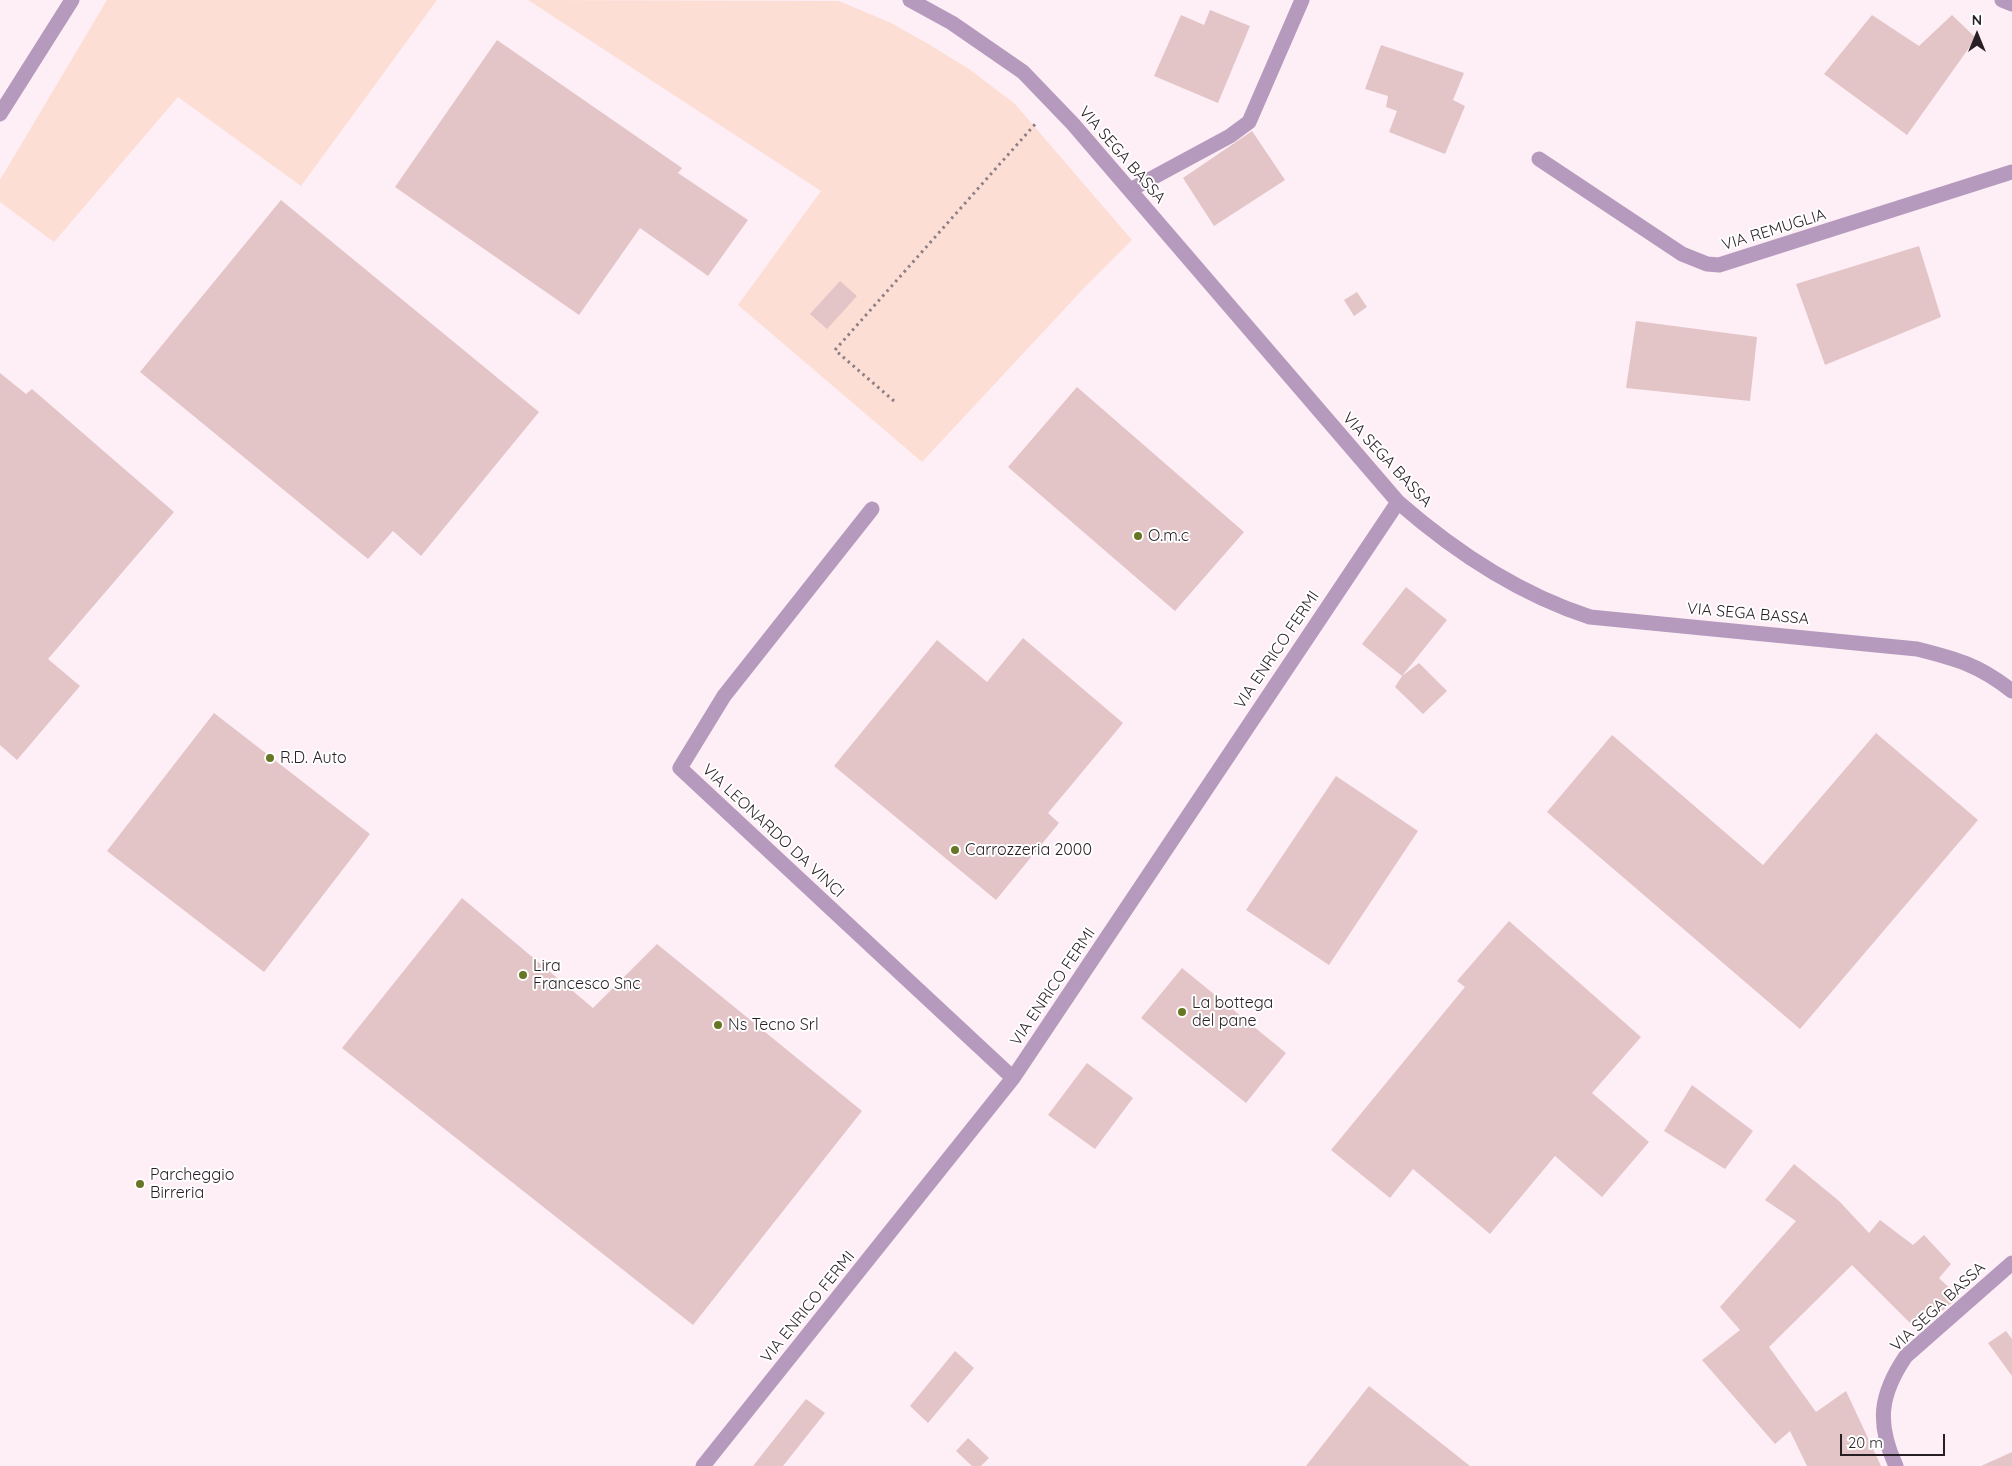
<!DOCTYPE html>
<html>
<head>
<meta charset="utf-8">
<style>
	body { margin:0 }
	#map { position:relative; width:2012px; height:1466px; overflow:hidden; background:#feeef6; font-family:Quicksand,sans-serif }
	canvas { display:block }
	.north { position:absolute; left:1952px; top:10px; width:50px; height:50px; -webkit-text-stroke:4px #fff; paint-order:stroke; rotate:0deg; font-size:14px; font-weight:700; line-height:20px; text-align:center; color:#281f24 }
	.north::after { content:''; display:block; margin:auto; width:18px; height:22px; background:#281f24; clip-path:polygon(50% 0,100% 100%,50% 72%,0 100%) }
	.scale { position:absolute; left:1840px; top:1434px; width:105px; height:22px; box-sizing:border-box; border:2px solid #281f24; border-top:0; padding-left:6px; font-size:15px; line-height:18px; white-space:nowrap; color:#281f24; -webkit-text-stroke:4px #fff; paint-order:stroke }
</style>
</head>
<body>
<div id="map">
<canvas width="2012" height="1466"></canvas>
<div class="north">N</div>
<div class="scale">20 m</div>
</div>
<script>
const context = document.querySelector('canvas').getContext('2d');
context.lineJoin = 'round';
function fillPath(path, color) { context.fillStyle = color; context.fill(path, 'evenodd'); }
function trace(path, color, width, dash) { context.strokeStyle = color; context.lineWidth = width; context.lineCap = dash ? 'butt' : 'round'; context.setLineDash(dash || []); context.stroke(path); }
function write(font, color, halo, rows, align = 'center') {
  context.font = font + ' Quicksand,sans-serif'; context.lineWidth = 4; context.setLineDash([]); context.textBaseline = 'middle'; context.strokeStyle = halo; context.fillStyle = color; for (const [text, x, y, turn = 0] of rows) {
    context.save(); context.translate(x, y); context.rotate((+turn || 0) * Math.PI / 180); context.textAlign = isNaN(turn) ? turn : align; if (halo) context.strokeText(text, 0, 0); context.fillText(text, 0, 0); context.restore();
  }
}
fillPath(new Path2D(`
	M107,0H437L301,186L178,97L54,242L0,202V180Z
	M528,0L839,1L891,23L930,45L969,69L1015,104L1132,240L1084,288L922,462L738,305L821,191Z`), '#fdded4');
fillPath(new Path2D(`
	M1210,10L1250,26L1218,103L1154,76L1181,15L1204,25Z
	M1872,15L1919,46L1952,15L1976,38L1907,135L1824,74Z
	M497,40L682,168L678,173L748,220L708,276L640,228L579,315L395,187Z
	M1381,45L1464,73L1453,100L1465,106L1445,154L1389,132L1397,111L1386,107L1388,96L1365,89Z
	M1252,131L1285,180L1214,226L1183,178Z
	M281,200L539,412L421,556L393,531L368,559L140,372Z
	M1919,246L1941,317L1825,365L1796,284Z
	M840,281L857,296L827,329L810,314Z
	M1357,292L1367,307L1354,316L1344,300Z
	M1636,321L1757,337L1750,401L1626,388Z
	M0,373L26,394L32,389L174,512L48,659L80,686L17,760L0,745Z
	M1077,387L1244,532L1175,611L1008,467Z
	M1406,587L1447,620L1402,676L1362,644Z
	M1023,638L1123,723L1048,813L1059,823L996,900L834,766L937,640L987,682Z
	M1419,663L1447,691L1423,714L1395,687L1402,676Z
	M214,713L370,834L264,972L107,851Z
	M1876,733L1978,820L1800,1029L1547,812L1612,735L1763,865Z
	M1336,776L1418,831L1329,965L1246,910Z
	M462,898L593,1008L657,944L862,1111L693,1325L342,1048Z
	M1509,921L1641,1037L1592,1093L1649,1142L1602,1197L1555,1156L1490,1234L1413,1169L1390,1198L1331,1150L1465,987L1457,981Z
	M1182,968L1286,1053L1246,1103L1141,1018Z
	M1087,1063L1133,1098L1095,1149L1048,1115Z
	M1692,1085L1753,1131L1725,1169L1664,1131Z
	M1794,1164L1839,1201L1869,1233L1880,1220L1913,1245L1924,1235L1951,1264L1939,1278L1959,1297L1918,1331L1852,1265L1769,1347L1816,1412L1846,1391L1881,1466H1807L1790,1431L1775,1444L1702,1360L1740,1330L1720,1307L1796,1221L1765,1200Z
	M2006,1331L2012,1339V1376L1988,1343Z
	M955,1351L974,1368L928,1423L910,1406Z
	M1369,1386L1470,1466H1306Z
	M806,1399L825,1413L783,1466H753Z
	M968,1438L989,1458L981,1466H972L956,1451Z
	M2012,1452V1466H1981Z`), '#e3c5c8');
trace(new Path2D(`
	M894,401L835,350L1037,122`), '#8c7f86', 3, [2.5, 4]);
trace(new Path2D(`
	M910,0L952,23L1023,72L1073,124L1398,502C1454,551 1519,594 1590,617L1917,649C1957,659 1979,665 2012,691
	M2002,0L2012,4
	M0,114L72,0
	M1539,159L1682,254L1707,264L1719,265L2012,172
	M1130,190L1230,136L1249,122L1302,0
	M872,509L724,696L680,768L1013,1078
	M703,1466L1013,1078L1398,502
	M1896,1466C1876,1423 1880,1394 1906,1356L2012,1263`), '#b59abd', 15);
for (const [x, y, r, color] of [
	[1138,536,5,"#677624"],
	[270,758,5,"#677624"],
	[955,850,5,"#677624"],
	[523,975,5,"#677624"],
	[1182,1012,5,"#677624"],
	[718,1025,5,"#677624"],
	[140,1184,5,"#677624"]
]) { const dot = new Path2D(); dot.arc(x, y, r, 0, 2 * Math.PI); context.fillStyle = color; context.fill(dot); trace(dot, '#fff', 2); }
write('16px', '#281f24', '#fff', [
	["VIA SEGA BASSA",1122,155,49],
	["VIA REMUGLIA",1774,230,-17],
	["VIA SEGA BASSA",1387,460,47],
	["VIA SEGA BASSA",1748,614,5],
	["VIA ENRICO FERMI",1277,650,-56],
	["VIA LEONARDO DA VINCI",773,831,43],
	["VIA ENRICO FERMI",1053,987,-56],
	["VIA ENRICO FERMI",808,1307,-51],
	["VIA SEGA BASSA",1938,1307,-43]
]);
write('16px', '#281f24', '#fff', [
	["O.m.c",1148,536],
	["R.D. Auto",280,758],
	["Carrozzeria 2000",965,850],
	["Lira",533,966],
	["Francesco Snc",533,984],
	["La bottega",1192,1003],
	["del pane",1192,1021],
	["Ns Tecno Srl",728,1025],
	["Parcheggio",150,1175],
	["Birreria",150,1193]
], 'left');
</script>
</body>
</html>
